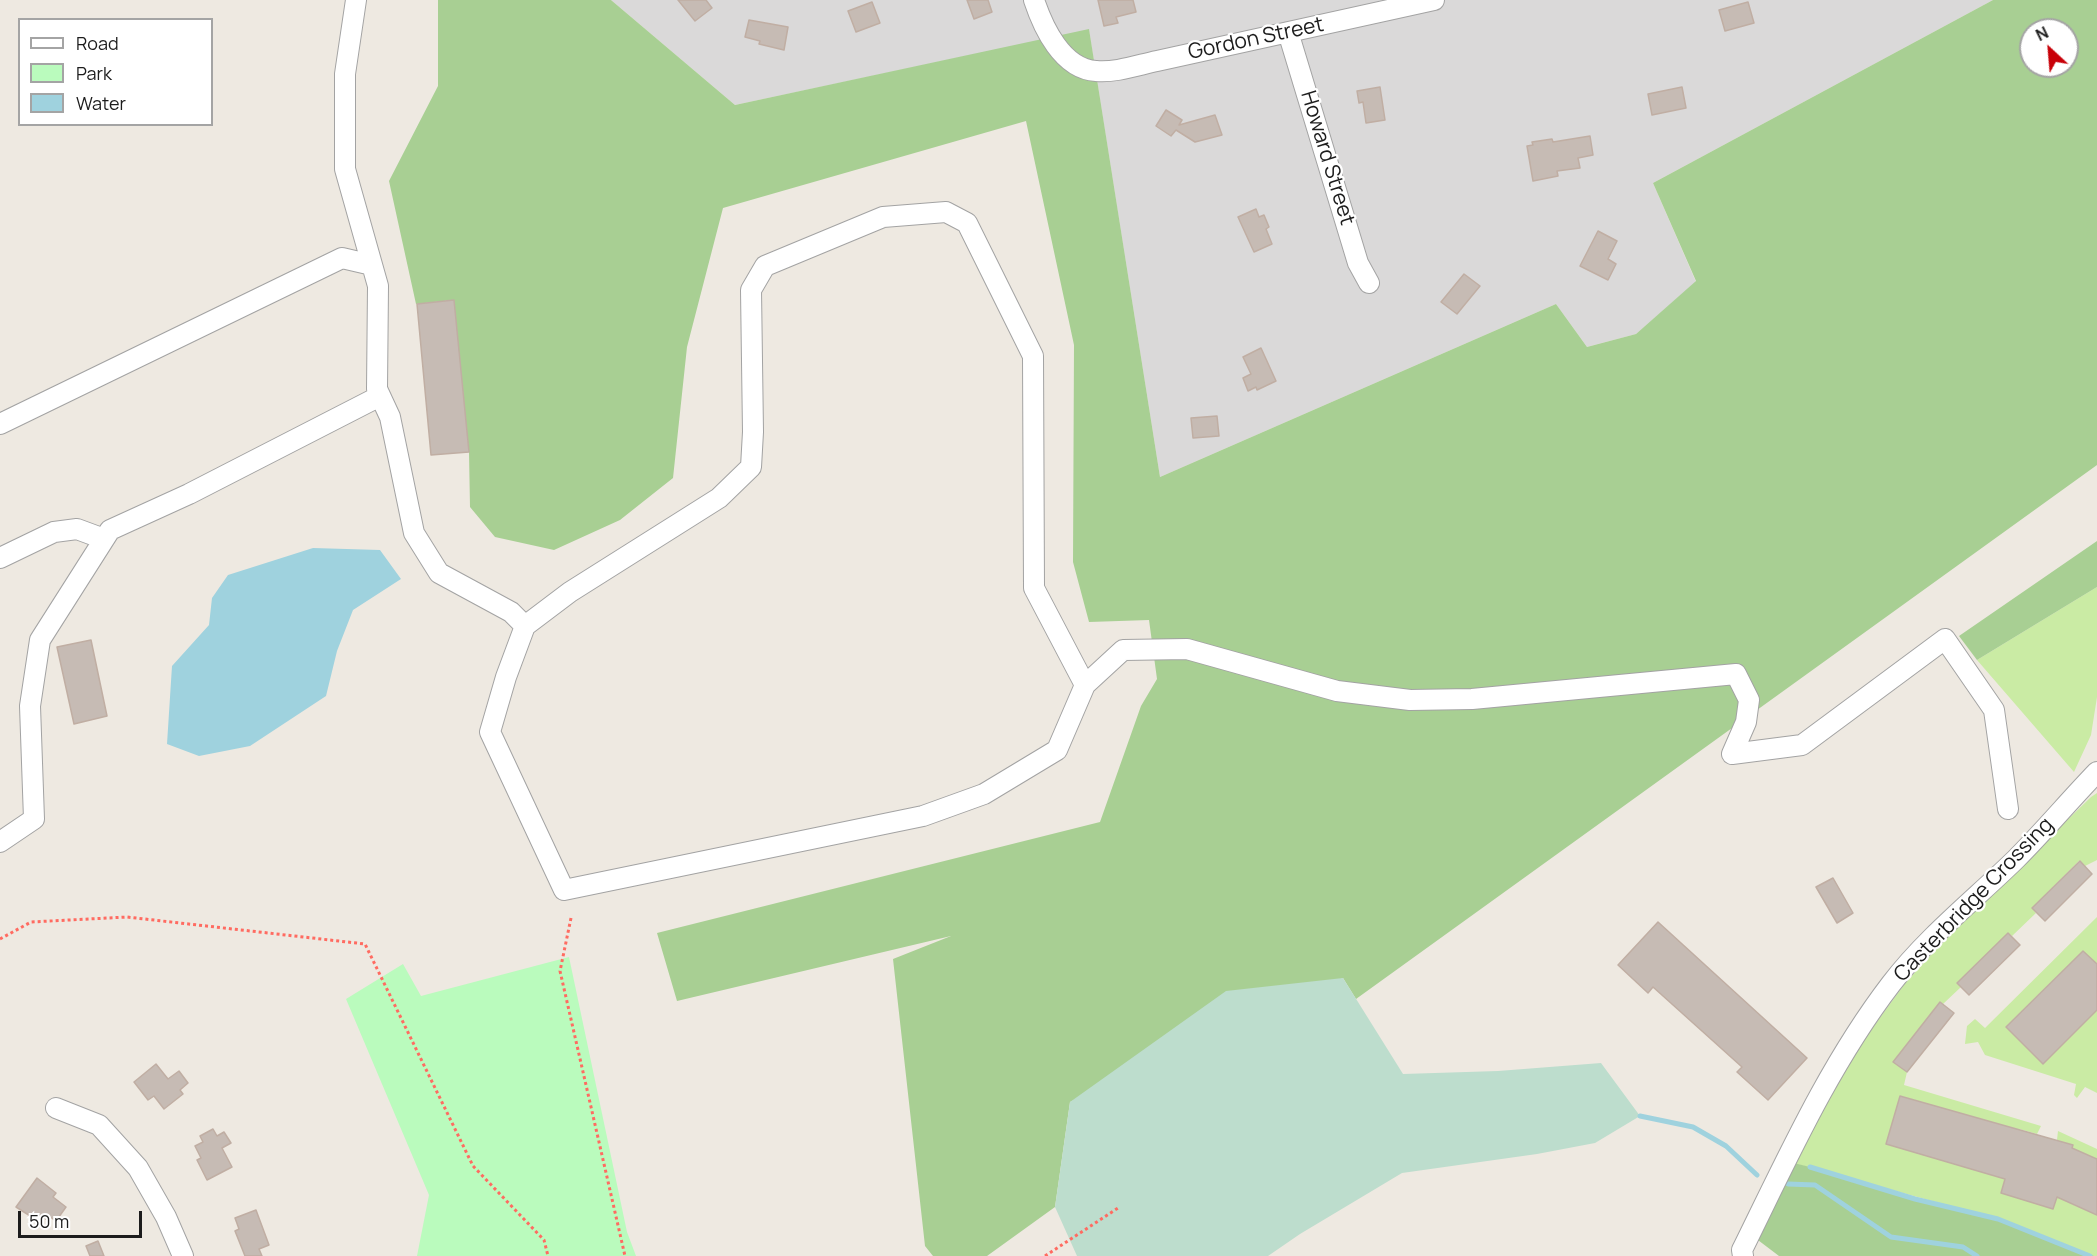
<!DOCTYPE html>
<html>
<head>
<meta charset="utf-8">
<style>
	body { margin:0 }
	#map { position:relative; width:2097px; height:1256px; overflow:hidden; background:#eee9e1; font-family:Manrope,sans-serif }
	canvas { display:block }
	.legend { position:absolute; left:18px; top:18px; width:195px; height:108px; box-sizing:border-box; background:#fff; border:2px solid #a4a4a4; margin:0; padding:8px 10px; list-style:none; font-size:18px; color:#1c1c1c }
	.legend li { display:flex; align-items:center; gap:12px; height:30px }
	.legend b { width:30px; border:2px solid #a4a4a4 }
	.north { position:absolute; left:2019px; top:18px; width:60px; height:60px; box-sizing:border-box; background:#fff; border:2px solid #a4a4a4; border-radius:50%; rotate:334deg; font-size:16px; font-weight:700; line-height:24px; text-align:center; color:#1c1c1c }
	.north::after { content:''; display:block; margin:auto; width:21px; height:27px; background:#c80008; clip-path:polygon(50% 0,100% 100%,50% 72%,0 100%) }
	.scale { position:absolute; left:18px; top:1211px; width:124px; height:27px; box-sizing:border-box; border:3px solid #1c1c1c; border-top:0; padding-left:8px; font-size:18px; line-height:21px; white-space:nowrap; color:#1c1c1c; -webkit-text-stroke:4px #fff; paint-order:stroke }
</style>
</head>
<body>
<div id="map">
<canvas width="2097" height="1256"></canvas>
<ul class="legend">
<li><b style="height:8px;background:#fff"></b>Road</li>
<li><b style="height:16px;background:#bafbbd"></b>Park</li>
<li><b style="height:16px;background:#9fd2de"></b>Water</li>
</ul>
<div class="north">N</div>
<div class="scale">50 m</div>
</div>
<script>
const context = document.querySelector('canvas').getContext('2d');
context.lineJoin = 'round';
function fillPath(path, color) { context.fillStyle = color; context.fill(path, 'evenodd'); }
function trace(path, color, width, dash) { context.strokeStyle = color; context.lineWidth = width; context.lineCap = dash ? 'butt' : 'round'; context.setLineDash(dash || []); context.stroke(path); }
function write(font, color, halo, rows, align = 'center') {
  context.font = font + ' Manrope,sans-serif'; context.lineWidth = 4.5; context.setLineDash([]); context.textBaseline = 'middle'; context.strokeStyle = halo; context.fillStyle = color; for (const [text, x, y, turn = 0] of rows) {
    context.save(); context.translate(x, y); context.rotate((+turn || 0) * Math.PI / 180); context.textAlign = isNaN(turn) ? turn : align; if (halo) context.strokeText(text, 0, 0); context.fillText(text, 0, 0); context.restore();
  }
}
fillPath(new Path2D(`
	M611,0H1993L1653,183L1696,282L1636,334L1587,347L1556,304L1160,477L1089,30L735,105Z`), '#dad9d9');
fillPath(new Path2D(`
	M2097,587V697L2091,735L2074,772L1977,660Z
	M2097,793V860L2085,866L2079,861L2032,908L2036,913L2012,936L2008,933L1961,987L1943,1004L1940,1002L1894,1062L1907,1072L1904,1085L2041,1126L2037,1134L2019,1129L2001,1193L2053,1209L2073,1146L2057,1140L2058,1131L2097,1149V1159L2093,1157L2072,1204L2097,1215V1256H2090L1998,1219L1786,1161L1862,1042L1906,982L1954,930L2091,797ZM1901,1096L2007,1127L1992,1175L1886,1144Z
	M2097,917V964L2083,951L2006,1027L2043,1064L2097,1010V1093L2085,1087L2077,1098L2074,1095L2076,1084L1985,1055L1978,1042L1965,1044L1967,1026L1975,1019L1985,1028Z`), '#caeba4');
fillPath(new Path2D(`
	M438,0H611L735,105L1089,29L1160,477L1556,304L1587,347L1636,334L1696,281L1653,183L1993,0H2097V465L1356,999L1343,978L1070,1102L1055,1207L987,1256H933L925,1246L893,959L951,936L677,1001L657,933L1100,822L1141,706L1157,679L1149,620L1089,622L1073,562L1074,345L1026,121L723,208L687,347L673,478L620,520L554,550L495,537L470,507L469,452L453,300L416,304L389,181L438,86ZM2031,30H2067V66H2031Z
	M2097,541V587L1977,660L1959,636Z
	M1786,1161L1810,1167L1915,1199L1998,1219L2094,1256H1779L1750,1234Z`), '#a8cf93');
fillPath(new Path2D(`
	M1343,978L1403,1074L1498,1071L1601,1063L1640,1116L1595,1143L1537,1154L1402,1173L1300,1234L1268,1256H1077L1055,1207L1070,1102L1226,991Z`), '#bdddcd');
fillPath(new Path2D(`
	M569,957L627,1232L636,1256H417L429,1195L346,999L403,964L421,996Z`), '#bafbbd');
fillPath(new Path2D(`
	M313,548L380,550L401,579L353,610L337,651L326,696L250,746L199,756L167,744L172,666L209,625L212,598L228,575Z`), '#9fd2de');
trace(new Path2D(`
	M1640,1116L1693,1127L1726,1146L1757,1175
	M1810,1167L1915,1199L1998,1219L2090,1256
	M1788,1184L1815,1185L1891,1237L1963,1247L1977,1256`), '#9fd2de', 5);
const building = new Path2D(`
	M678,0H706L712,8L695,21Z
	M967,0H988L992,12L974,19Z
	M1098,0H1133L1136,12L1116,17L1118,23L1104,26Z
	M872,2L880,23L856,32L848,11Z
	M1748,2L1754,23L1725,31L1719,10Z
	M749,20L788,27L784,50L759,44L760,41L745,37Z
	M1380,87L1385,120L1366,123L1363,102L1359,103L1357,91Z
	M1682,87L1686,108L1652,115L1648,94Z
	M1166,110L1182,120L1179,125L1215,115L1222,135L1195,142L1176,130L1171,136L1156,126Z
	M1590,136L1593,155L1578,158L1580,168L1557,171L1558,176L1533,181L1527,146L1533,145L1532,142L1552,139L1553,142Z
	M1256,209L1259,217L1264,215L1269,227L1266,229L1272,244L1254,252L1238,217Z
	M1598,231L1617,241L1608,259L1616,264L1608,280L1580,266Z
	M1464,274L1480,286L1457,314L1441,302Z
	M454,300L469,452L431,455L417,304Z
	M1261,348L1276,381L1257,390L1256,387L1248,391L1243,378L1251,374L1243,357Z
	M1217,416L1219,436L1193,438L1191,418Z
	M91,640L107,716L74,724L57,647Z
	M2080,861L2092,874L2045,921L2032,908Z
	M1833,878L1853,913L1837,923L1816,887Z
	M1658,922L1807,1058L1768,1100L1737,1072L1742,1067L1653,987L1648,993L1618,965Z
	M2008,933L2020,945L1969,995L1957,983Z
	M2083,951L2097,964V1010L2043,1064L2006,1027Z
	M1940,1002L1954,1013L1907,1072L1893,1062Z
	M156,1064L168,1079L179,1071L188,1083L180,1090L183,1094L164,1109L154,1096L148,1100L134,1082Z
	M1900,1096L2073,1145L2072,1148L2097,1159V1215L2057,1197L2053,1209L2001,1193L2005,1179L1886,1144Z
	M213,1129L217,1136L224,1132L231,1143L222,1148L232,1167L207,1180L197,1160L201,1158L195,1146L203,1142L200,1136Z
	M37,1178L56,1193L53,1197L66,1207L56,1221L50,1217L47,1220L38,1214L35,1219L16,1207Z
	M256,1210L269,1245L259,1249L262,1256H245L235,1231L239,1229L235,1218Z
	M98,1241L104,1256H90L86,1246Z`);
fillPath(building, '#c6bbb4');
trace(building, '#c0aea3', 1.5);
const minor = new Path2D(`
	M356,0L345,74V169L378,286L377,389L390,417L414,533L439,573L511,612L525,626
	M1034,0C1043,27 1062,69 1096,71C1115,73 1138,65 1157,61L1434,0
	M1288,32L1358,263L1369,283
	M0,424L342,258L372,265
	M0,558L54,532L77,529L104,539
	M1085,685L1034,588L1033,356L967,223L946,212L883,217L765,266L751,290L753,432L751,467L719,498L570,592L525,626L506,677L490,732L564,890L923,816L984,794L1057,750L1085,685L1123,650L1187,649L1337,691L1410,700L1472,699L1736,674L1749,700L1746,722L1732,754L1802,745L1945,639L1994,710L2008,809
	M0,842L34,819L30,706L40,640L110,530L189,494L380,396
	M56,1108L99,1125L138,1168L166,1217L183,1256
	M1743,1256L1742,1250C1787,1159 1829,1065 1891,984C1927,937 1974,900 2016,859C2044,831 2069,801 2097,772`);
trace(minor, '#a3a3a3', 22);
trace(new Path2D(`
	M571,918L560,971L625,1256
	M0,939L31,922L127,917L365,944L473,1166L544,1240L548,1256
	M1045,1256L1118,1208`), '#ff6b61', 3, [3, 3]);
trace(minor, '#fff', 20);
write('21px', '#1c1c1c', '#fff', [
	["Gordon Street",1256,39,-12],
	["Howard Street",1327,158,73],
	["Casterbridge Crossing",1974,900,-46]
]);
</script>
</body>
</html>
